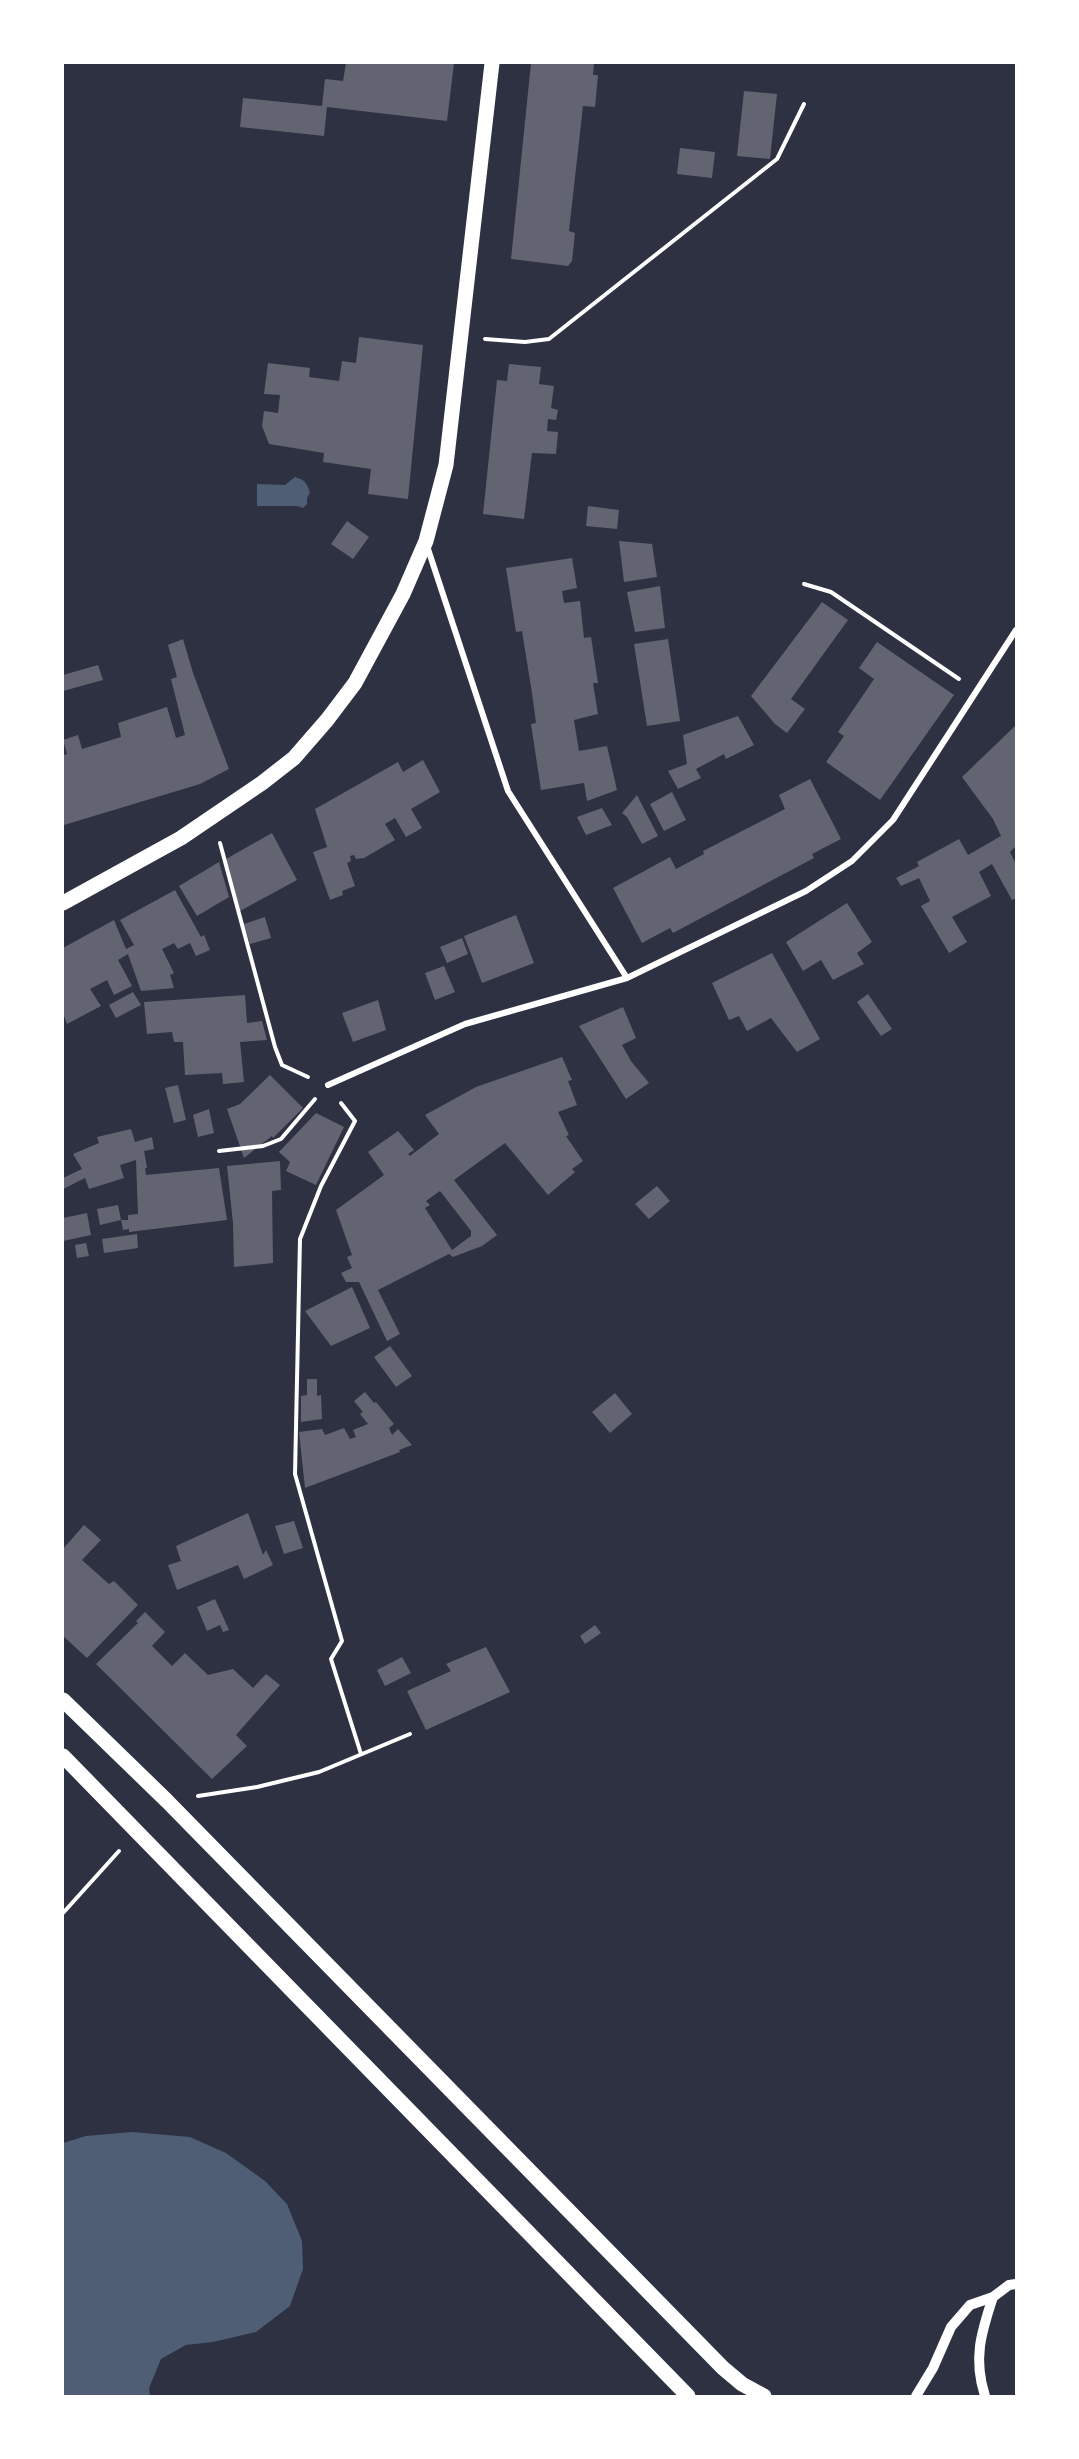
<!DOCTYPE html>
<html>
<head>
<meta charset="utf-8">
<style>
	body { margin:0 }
	#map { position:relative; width:1079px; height:2459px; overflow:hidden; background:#2d3142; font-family:"DM Sans",sans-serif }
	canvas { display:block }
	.frame { position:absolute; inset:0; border:64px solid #fff; pointer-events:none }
</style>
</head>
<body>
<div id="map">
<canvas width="1079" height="2459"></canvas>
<div class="frame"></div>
</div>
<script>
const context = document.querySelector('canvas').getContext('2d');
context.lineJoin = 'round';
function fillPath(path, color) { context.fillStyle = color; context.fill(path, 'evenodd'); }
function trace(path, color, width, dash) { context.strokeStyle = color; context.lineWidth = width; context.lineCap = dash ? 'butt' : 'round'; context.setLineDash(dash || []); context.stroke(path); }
fillPath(new Path2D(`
	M295,477C305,480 307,483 310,493L307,498V504L303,508L297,506H257V484L285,485Z
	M132,2132L190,2137L226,2153L265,2181L287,2204L302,2241L303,2269L290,2306L256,2332L213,2342L186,2345L161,2359L149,2388L150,2396H63V2143L86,2136Z`), '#4f5d75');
fillPath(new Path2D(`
	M346,63H454L447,121L327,107L324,136L240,127L243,98L322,106L325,79L343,81Z
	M531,63H594L593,75H598L595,107L583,106L569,231L575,233L572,261L568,266L511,259Z
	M744,91L777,94L770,159L737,156Z
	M680,148L715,152L712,178L677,174Z
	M359,337L423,345L408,499L368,494L371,469L323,462L324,453L269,444L262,426L264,411L278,413L280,395L264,394L268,363L310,368L309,377L339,381L342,361L356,363Z
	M509,364L541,367L539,384L554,386L551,408L558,410L556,420L548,419L547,431L558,432L556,454L532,453L524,519L483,514L497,380L507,381Z
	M588,506L619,510L617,529L586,526Z
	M347,521L369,537L353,559L331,544Z
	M619,541L652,544L657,577L624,582Z
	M572,558L577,588L562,591L564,603L580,601L584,638L591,637L598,683H593L598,714L574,720L579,751L607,746L617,790L587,801L584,783L541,790L531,724L536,723L532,693L522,631L516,632L506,568Z
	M660,586L665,628L635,632L627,592Z
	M822,602L848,620L791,699L805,709L787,733L775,724L751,696Z
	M183,639L193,673L229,769L200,784L64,825L63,755L67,754L63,740L78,735L82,749L121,737L118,723L167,707L176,738L185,735L171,679L177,677L168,645Z
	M668,639L680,721L647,726L634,644Z
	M877,642L954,695L880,800L826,762L844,736L838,732L874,679L859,668Z
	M98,665L103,680L63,691V675Z
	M738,716L754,745L726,759L724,754L696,769L701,778L678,789L668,771L687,764L683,735Z
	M1016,725V846L1010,852L1016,864V898L1012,900L992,864L979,872L991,896L952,917L967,942L949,953L921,906L930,901L919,878L901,886L896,878L919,866L917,862L959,839L968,855L1001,836L993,819L962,777Z
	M423,760L440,792L411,809L422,828L406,837L395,818L385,824L395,840L364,858L356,859L354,855L350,856L351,861L347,863L355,886L342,891L343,895L330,900L313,852L327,847L315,809L398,762L403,772Z
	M810,779L841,839L812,854L814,858L673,933L670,928L642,943L613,888L670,857L676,869L704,854L703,851L785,809L779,795Z
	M672,792L686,820L664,831L650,804Z
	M637,795L658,836L642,844L627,817L622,813Z
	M602,808L612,825L586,835L577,817Z
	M272,833L297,880L240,911L226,859Z
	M219,862L229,897L197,916L179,886Z
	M175,890L201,937L204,935L210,950L196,956L190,943L178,949L174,943L162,949L174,973L170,975L174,988L141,991L128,954L118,960L132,986L114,995L107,980L90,989L101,1006L67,1024L63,1013V948L114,920L126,949L134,945L120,920Z
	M847,903L872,942L857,953L864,964L833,980L821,960L803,971L786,942Z
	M516,915L534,963L482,983L464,936Z
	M265,917L271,938L250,944L244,924Z
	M462,938L468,954L447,963L440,947Z
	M772,953L820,1039L797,1052L771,1018L747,1031L739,1016L729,1020L712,983Z
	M444,966L455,992L435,1000L425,973Z
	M133,992L141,1005L116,1018L109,1005Z
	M868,994L892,1029L881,1036L857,1002Z
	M245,995L247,1023L262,1021L267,1040L240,1042L244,1082L223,1084L222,1073L185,1075L183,1042H174L172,1032L147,1034L144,1002Z
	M378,1000L386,1030L353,1042L342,1013Z
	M623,1007L636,1038L622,1045L631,1061L649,1083L626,1099L579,1026Z
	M562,1057L572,1080L568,1081L577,1105L558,1112L569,1135L566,1136L583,1161L572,1169L575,1172L548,1195L505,1143L454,1180L497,1235L482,1246L453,1257L449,1254L378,1290L400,1334L387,1341L359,1282H346L341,1273L352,1268L347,1257L352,1255L336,1210L384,1175L368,1152L398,1131L414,1150L408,1154L410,1156L439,1134L425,1115L476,1087ZM440,1191L471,1231V1236L452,1250L425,1208L430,1205L426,1201Z
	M270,1075L303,1108L273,1138L272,1136L244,1158L227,1109L240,1104Z
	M178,1085L186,1120L174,1123L165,1088Z
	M209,1109L214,1133L198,1137L193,1115Z
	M316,1113L344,1127L316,1185L286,1171L290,1162L279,1152Z
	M131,1129L135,1142L152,1137L154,1149L144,1151L147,1168H145L146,1175L219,1168L227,1220L129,1232V1229L123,1230L121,1220L100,1225L97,1209L118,1205L121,1220H128V1215L138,1214L136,1160L120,1165L124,1178L89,1189L85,1178L63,1189V1178L82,1169L73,1154L99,1143L97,1137Z
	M280,1161L281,1190L272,1191L273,1263L234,1267L233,1223L227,1166Z
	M657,1186L670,1201L649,1219L635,1204Z
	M87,1213L91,1235L63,1241V1218Z
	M137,1234L138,1248L104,1253L102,1239Z
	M86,1243L89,1256L77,1258L75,1245Z
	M352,1287L370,1328L331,1346L305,1311Z
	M390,1346L412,1376L396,1387L374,1357Z
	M307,1379H317V1396L321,1395L322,1419L301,1422V1396L307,1395Z
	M365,1392L374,1403L376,1402L394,1424L389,1428L392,1435L398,1429L412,1445L399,1450L400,1452L305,1488L299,1432L322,1429L325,1435L344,1428L350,1439L356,1437L353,1430L368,1424L360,1414L363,1412L354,1401Z
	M615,1393L632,1414L610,1433L592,1412Z
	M248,1513L263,1555L266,1550L273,1565L244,1579L238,1565L177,1590L168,1565L181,1561L176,1546Z
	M294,1521L303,1548L284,1554L275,1526Z
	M84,1525L101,1540L82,1560L109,1584L114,1581L138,1605L87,1658L63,1636V1549Z
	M215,1599L229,1630L223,1632L220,1625L207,1631L197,1607Z
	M145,1612L165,1632L152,1646L172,1666L185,1653L208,1675L233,1669L253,1688L266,1674L280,1685L236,1735L247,1746L212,1779L96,1664L138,1623L136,1621Z
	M595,1625L601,1633L585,1644L580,1636Z
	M486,1647L510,1692L426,1730L407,1691L451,1671L446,1664Z
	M402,1657L411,1673L385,1686L377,1670Z`), '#626471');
trace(new Path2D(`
	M485,339L525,342L549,339L777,159L804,104
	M804,584L831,592L959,679
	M220,843L275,1047L282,1065L308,1077
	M341,1103L355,1121L321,1186L300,1239L295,1474L342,1641L331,1659L361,1754
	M219,1151L263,1146L281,1139L315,1099
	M198,1796L257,1787L319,1772L410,1734
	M63,1913L119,1851`), '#fff', 4);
trace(new Path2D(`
	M427,546L508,791L627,978
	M328,1085L465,1024L627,978L806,891L852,861L893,820L1016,630`), '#fff', 6);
trace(new Path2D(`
	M916,2396L933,2368L951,2327L970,2305L993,2297L1009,2285L1016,2284
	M985,2396C973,2359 981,2333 993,2297`), '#fff', 10);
trace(new Path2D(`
	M63,903L181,838L262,783L294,758L327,720L355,683L403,594L426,541L446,465L492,63
	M63,1700L167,1801L723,2368L742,2384L764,2396
	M63,1756L688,2396`), '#fff', 15);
</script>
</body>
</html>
